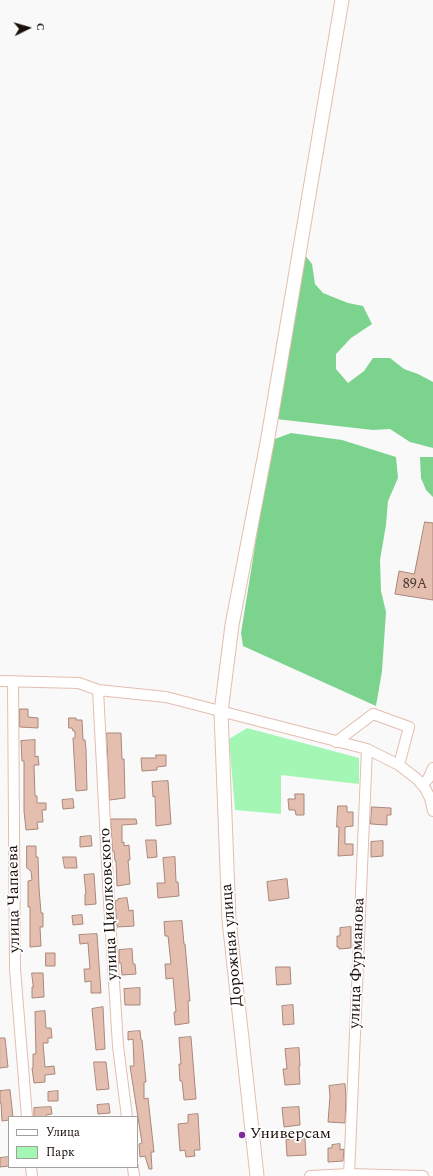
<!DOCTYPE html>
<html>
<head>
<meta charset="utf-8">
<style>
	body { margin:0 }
	#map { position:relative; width:433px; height:1176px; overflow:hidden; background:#f9f9f9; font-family:Spectral,serif }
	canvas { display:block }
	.legend { position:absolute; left:8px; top:1116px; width:130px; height:52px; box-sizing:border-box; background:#fff; border:1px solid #a39f9d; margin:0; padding:5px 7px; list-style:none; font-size:12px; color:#1a0e09 }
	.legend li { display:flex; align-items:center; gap:8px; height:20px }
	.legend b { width:20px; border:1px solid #a39f9d }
	.north { position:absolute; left:8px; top:8px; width:40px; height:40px; -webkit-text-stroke:3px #fff; paint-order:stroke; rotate:85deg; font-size:11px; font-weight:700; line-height:16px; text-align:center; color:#1a0e09 }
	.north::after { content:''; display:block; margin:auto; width:14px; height:18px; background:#1a0e09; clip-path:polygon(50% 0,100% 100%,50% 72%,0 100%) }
</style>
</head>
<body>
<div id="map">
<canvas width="433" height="1176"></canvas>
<ul class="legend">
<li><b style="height:5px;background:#fff"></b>Улица</li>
<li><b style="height:11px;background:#a4f6b4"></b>Парк</li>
</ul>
<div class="north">С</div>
</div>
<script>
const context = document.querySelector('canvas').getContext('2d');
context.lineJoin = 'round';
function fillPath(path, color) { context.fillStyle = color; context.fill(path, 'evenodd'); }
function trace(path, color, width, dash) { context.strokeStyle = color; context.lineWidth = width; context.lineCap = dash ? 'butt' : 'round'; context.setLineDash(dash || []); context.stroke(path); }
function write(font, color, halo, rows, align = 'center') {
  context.font = font + ' Spectral,serif'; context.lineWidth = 3.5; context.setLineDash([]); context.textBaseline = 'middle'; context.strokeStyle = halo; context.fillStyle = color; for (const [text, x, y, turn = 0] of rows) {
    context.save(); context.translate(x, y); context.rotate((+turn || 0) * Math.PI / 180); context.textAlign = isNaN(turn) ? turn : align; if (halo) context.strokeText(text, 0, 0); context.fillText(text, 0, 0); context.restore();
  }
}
fillPath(new Path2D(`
	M247,728L359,758V784L281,775V814L235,810L229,739Z`), '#a4f6b4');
fillPath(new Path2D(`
	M304,254L312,264L315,284L323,293L348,303L363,306L372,324L351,338L336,354V369L348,383L364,371L373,358H390L404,369L418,374L433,382V448L410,442L390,429L373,430L276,419Z
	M291,433L342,440L396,457L398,478L388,501L386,525L380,560L381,591L386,612L382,671L376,706L243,646L241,633L272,440Z
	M420,457H433V497L426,490L421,478Z`), '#7cd38e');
const building = new Path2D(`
	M425,522L433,523V600L395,594L399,571L414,574Z
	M20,709H28V717L38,718V728L20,727Z
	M69,718H76V720H82L83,740H85L86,749L87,790L76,791L73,738H75V731H73L72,728H69Z
	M107,733H121L122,759H124L125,798L110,800Z
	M35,740V757L38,756L39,765H34L35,796H37V803H46V810H42L43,822H37L38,829L26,830L24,811V761H22L21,741Z
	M156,755H166V766L157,767V770L142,771L141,758H156Z
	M168,781L171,824L156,826L155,796L153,797L152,782Z
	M295,794H304V815H296L295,810H289L288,799H295Z
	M73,799L74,808L63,809L62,800Z
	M338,806H347V812H353V826L345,827V844H353V855L338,856L339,827H337Z
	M372,807L391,808V815H387V825L371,824Z
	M111,819H136L137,824L122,825V843L124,842V846L129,845L130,860H128L130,884L117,886L116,861H115L114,851H113Z
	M91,836L92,846L80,847V837Z
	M146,840H156L157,857L148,858Z
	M383,841V856L371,857V842Z
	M27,846H36V857H38L39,888L41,913H43V927H40L41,946L30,947V907H28V881L32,880L31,871L27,868Z
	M63,857H76L77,868H65Z
	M175,857L176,882H178L179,896L158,898L157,883H165L163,858Z
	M94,874L96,904L85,905V894H86L84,875Z
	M287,879L289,898L269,901L267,882Z
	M127,898L129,911L133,910L134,926L117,927L115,901L118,900V899Z
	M82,915L83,924L73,925L72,916Z
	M182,921L184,944H185L190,1001H188L189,1023L175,1025L174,1012H176L173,978L166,979L165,964H171L168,936H165L164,922Z
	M351,927V948L339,949V947H337V936H340V928Z
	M97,934L101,993H91V981L85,982L84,969H90L88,943L80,944L79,935Z
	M132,949L133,964H135L136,974L122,975L121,963H119V950Z
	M46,953H55V966H46Z
	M276,967H290L291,984L277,985Z
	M32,973H43L44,997L32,998V987H33Z
	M140,988V1005H125L124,989Z
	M293,1005L294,1024L283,1025L282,1006Z
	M103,1007L105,1049L96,1050L92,1009Z
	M45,1011L46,1028H51L52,1038H48V1043H43L45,1067L54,1066L55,1074L45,1075V1082L34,1083L32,1068H33V1054H36L35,1012Z
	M140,1031L141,1040H142L146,1082H144V1099L148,1098L154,1152H151L152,1169H149L145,1156L140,1157L139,1144L142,1143L130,1066H134L133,1039L128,1040V1032Z
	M191,1037L196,1099L184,1100L182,1081H180L179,1064H181L179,1038Z
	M0,1038H5L8,1067L0,1068Z
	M299,1048L300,1066H299L300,1084L285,1085L283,1069H287L285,1049Z
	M94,1062H106L109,1089L97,1090Z
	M345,1084L346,1097L345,1123L328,1122L330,1096L329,1086Z
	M10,1090L13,1117H9V1120L2,1121L1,1103H0V1091Z
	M58,1091V1101H48V1092Z
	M109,1104L110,1113L98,1114L97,1105Z
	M51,1107L52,1114L46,1115V1117H34V1108Z
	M299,1107L300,1125L284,1127L282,1108Z
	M198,1114L200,1150H194L195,1156L186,1157L185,1150L180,1151L178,1124L188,1123V1115Z
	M305,1139L306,1155L287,1156L286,1140Z
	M340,1144V1150L344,1149L343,1161L328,1162V1148H332V1145Z
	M9,1157V1166L0,1167V1158Z`);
fillPath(building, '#e4bfb0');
trace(building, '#aa8779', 1);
const minor = new Path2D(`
	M0,681L79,683L98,690L166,697L367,749L399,765L417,779L425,788L430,798L433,811
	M13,681L15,969L27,1117
	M98,690L109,901L118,1046L127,1117
	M336,742L373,714L409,727L399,765
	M422,785L428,779L433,768
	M31,1167L32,1176
	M133,1167L134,1176
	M310,1176L349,1174L423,1176
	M349,1176L367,749`);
const major = new Path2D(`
	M257,1176L229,920L221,712L232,625L267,443L342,0`);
trace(minor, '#e2beaf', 12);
trace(major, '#e2beaf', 15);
trace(minor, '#fff', 10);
trace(major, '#fff', 13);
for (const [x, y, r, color] of [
	[242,1135,4,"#7e2e9f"]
]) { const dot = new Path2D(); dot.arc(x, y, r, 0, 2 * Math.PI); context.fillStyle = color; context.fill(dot); trace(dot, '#fff', 1.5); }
write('14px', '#4c3a33', null, [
	["89А",415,585]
]);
write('16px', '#1a0e09', '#fff', [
	["улица Чапаева",15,899,-91],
	["улица Циолковского",110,904,-93],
	["Дорожная улица",233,945,-95],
	["улица Фурманова",358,963,-88]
]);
write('16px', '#1a0e09', '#fff', [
	["Универсам",250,1135]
], 'left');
</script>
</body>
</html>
